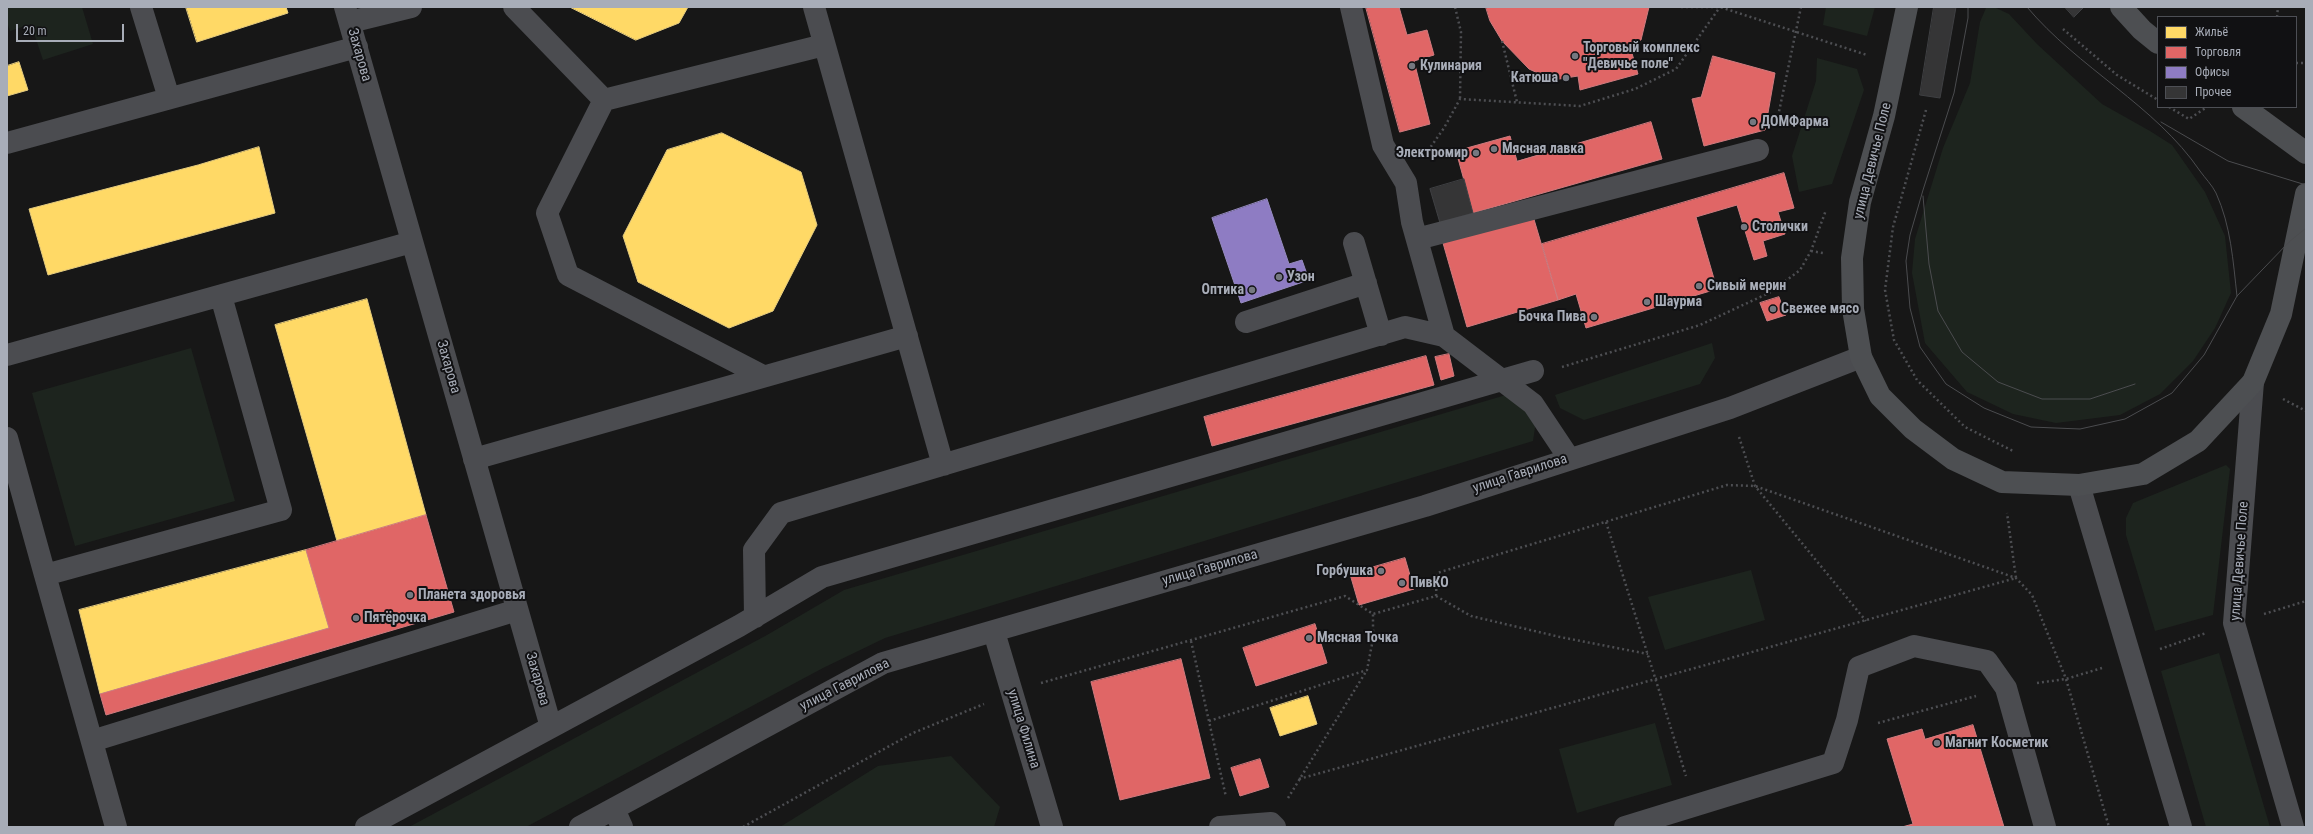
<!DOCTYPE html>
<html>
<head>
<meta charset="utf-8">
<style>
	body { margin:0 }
	#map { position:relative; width:2313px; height:834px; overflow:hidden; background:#171717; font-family:"Roboto Condensed",sans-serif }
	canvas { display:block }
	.frame { position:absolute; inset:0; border:8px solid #a8adb8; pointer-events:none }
	.legend { position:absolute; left:2157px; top:16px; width:140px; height:92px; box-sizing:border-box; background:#111113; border:1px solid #4d4f55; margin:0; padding:5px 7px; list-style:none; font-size:12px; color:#a8adb8 }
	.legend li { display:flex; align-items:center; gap:8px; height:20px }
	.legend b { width:20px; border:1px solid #4d4f55 }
	.scale { position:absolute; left:16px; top:24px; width:108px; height:18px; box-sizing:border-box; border:2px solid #a8adb8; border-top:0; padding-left:5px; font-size:12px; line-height:14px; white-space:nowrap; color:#a8adb8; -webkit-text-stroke:3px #111113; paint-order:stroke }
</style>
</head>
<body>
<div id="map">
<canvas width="2313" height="834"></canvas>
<div class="frame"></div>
<ul class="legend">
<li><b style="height:11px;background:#ffd966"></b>Жильё</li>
<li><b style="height:11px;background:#e06666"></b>Торговля</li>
<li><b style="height:11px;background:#8e7cc3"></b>Офисы</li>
<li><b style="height:11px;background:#353536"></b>Прочее</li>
</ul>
<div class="scale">20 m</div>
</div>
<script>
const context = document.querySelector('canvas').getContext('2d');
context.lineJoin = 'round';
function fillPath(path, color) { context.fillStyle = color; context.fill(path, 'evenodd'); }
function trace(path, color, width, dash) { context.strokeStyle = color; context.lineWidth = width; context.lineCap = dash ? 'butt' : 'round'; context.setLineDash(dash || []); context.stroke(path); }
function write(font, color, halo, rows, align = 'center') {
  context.font = font + ' "Roboto Condensed",sans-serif'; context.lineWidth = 4; context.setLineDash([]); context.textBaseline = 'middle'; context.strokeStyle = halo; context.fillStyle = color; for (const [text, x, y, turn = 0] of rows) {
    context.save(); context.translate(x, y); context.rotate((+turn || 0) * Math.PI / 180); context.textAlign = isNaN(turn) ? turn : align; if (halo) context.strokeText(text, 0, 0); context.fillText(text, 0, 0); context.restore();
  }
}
fillPath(new Path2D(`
	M7,7H82L93,44L43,60L31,24L10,31L7,22Z
	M1826,7H1875L1867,36L1823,25Z
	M1994,7L2009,14L2037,44L2102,104L2150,131L2172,145L2205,192L2225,236L2231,293L2215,328L2193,361L2160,394L2120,415L2056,423L2013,414L1967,392L1925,343L1912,273L1915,239L1943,148L1970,83L1980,22L1986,8Z
	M1817,58L1857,69L1864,90L1832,184L1799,192L1792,156L1816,81Z
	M1712,343L1715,358L1700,384L1584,420L1560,408L1555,395Z
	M191,348L235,501L75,546L32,393Z
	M1506,395L1536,421L1533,441L885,638L823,668L526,827H409L767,635L844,590Z
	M2226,465L2230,469L2213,615L2155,631L2126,535V518L2133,503Z
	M1751,570L1765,620L1665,650L1648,597Z
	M2219,653L2270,827H2206L2161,671Z
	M1655,723L1672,785L1577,813L1559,749Z
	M951,756L1000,807L994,827H780L878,766Z`), '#1d241e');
const homes = new Path2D(`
	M186,7H286L288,13L197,42Z
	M570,7H688L679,23L636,40Z
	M19,62L28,90L7,96V66Z
	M722,133L801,172L817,225L773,311L729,328L638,282L623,236L667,150Z
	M259,147L275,213L48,275L29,209L198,165Z
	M367,299L426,515L337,541L275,325Z
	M306,550L329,628L100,694L79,610Z
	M1308,696L1317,724L1280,736L1270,708Z`);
fillPath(homes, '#ffd966');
trace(homes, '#e5cc7f', 1);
const shops = new Path2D(`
	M1366,7H1399L1407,35L1427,30L1434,55L1414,61L1430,124L1400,132Z
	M1486,7H1649L1641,40L1629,43L1638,74L1580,90L1578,76L1553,80L1529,69L1502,41L1490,21Z
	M1713,56L1775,73L1765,130L1704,146L1692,99L1701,97Z
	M1651,122L1662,159L1473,213L1456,151L1510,136L1517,161Z
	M1784,173L1794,208L1778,212L1785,234L1763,241L1767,256L1754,260L1737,205L1696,217L1717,289L1586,328L1576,294L1558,300L1542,244Z
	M1533,216L1558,300L1467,327L1443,243Z
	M1779,297L1786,315L1767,321L1760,303Z
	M1449,354L1454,376L1441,380L1435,357Z
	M1426,356L1434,385L1212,446L1204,417Z
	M426,515L454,612L106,715L100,694L329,628L306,550Z
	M1405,558L1414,589L1359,605L1350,574Z
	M1315,624L1327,663L1256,686L1243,648Z
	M1181,659L1210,778L1120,800L1091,682Z
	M1973,725L2004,827H1902L1913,824L1887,739L1922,729L1925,739Z
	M1260,759L1269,787L1240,796L1231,768Z`);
fillPath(shops, '#e06666');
trace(shops, '#cf7b7f', 1);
const offices = new Path2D(`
	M1267,199L1289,264L1302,260L1309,280L1241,303L1212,218Z`);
fillPath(offices, '#8e7cc3');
trace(offices, '#968bc0', 1);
const building = new Path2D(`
	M1934,7H1956L1940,98L1920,95Z
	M2065,7H2084L2074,17Z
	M1464,179L1473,213L1440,223L1430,189Z`);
fillPath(building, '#353536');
trace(building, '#3f4043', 1);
trace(new Path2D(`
	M1455,7L1461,32L1460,99
	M1681,7H1720L1867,55
	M2277,17L2278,7
	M2063,29L2117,75L2158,100
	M1502,41L1517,102
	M2296,63H2306
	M2169,107L2189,119L2207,107
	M1926,110L1893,227L1885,290L1894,340L1917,380L1965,427L2013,451
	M1776,126L1801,7
	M1425,155L1444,128L1460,99L1580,106L1635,89L1676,69L1720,7
	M1811,251L1823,253
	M1562,367L1700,325L1771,292L1800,270L1811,251L1826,210
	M2283,399L2306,411
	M1739,437L1755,486L1866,621
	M1606,522L1686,776
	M1436,596L1471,616L1560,637L1648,654
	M2264,614L2306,601
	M1191,641L1226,797
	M2160,649L2206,633
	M1041,683L1345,596L1373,614L1436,596L1437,573L1727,485L1755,486L2016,578L2032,595L2066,679L2109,827
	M2037,683L2066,679L2102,668
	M1209,721L1367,670L1373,639V614
	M1878,723L1976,696
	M1299,779L2016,578L2007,513
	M1288,798L1367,670
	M743,827L913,733L984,704`), '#4d4e52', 2.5, [2, 3]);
trace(new Path2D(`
	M141,7L169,98
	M345,7L551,727
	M514,7L604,100L824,45
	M814,7L943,465
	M1351,7L1383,145L1406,183L1412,222L1444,336
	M350,22L411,7
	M604,100L547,213L568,275L763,376
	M7,143L357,47
	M1417,239L1758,150
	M1354,243L1381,335
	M1246,322L1366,283
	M7,355L412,242
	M2253,382L2234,623L2293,827
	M7,438L45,575
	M474,459L907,336
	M2079,485L2181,827
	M755,617L754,550L781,513L1405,327L1444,336L1533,404L1569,458
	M994,632L1052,827
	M92,741L517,610
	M614,809L622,827
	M116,827L45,575L281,510L221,296
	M366,827L739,626L822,577L1533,371
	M580,827L883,663L1425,506L1730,408L1861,357
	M1220,827L1271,823L1275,827
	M1625,827L1833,763L1847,720L1859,667L1914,646L1987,661L2006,688L2045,827`), '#4b4c50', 22);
trace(new Path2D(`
	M1907,7L1884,116L1860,202L1852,258L1853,309L1861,357L1880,396L1913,429L1953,459L2002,482L2079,485L2143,474L2198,441L2253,382L2281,314L2306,194
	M2121,7L2142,30L2158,43
	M2243,107L2306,153`), '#4d4f52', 22);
trace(new Path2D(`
	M1968,7V18L1954,93L1923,190L1910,235L1906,261L1910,308L1920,347L1946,384L1984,408L2031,427L2080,429L2125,419L2172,393L2204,355L2237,296L2289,242L2306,228
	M2027,7C2078,68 2155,105 2200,171C2205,178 2212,185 2216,193C2231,226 2233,261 2237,296
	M2161,122L2228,161L2306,185
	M1923,196L1929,264L1938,311L1962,352L1998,382L2042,399H2090L2135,384`), '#4b4c4f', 1);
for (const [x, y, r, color] of [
	[1575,56,4,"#757880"],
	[1412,66,4,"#757880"],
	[1566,78,4,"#757880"],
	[1753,122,4,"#757880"],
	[1494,149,4,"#757880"],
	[1476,153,4,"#757880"],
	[1744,227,4,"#757880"],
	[1279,277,4,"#757880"],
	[1699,286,4,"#757880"],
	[1252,290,4,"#757880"],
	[1647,302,4,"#757880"],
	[1773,309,4,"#757880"],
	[1594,317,4,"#757880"],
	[1381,571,4,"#757880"],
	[1402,583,4,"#757880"],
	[410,595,4,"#757880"],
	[356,618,4,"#757880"],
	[1309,638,4,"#757880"],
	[1937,743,4,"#757880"]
]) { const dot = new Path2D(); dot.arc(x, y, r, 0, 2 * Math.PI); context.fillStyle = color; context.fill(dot); trace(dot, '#111113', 1.5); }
write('bold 14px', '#a8adb8', '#111113', [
	["Торговый комплекс",1583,48],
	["\"Девичье поле\"",1583,64],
	["Кулинария",1420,66],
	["Катюша",1558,78,"right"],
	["ДОМФарма",1761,122],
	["Мясная лавка",1502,149],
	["Электромир",1468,153,"right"],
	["Столички",1752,227],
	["Узон",1287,277],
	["Сивый мерин",1707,286],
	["Оптика",1244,290,"right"],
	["Шаурма",1655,302],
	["Свежее мясо",1781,309],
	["Бочка Пива",1586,317,"right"],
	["Горбушка",1373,571,"right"],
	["ПивКО",1410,583],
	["Планета здоровья",418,595],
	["Пятёрочка",364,618],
	["Мясная Точка",1317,638],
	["Магнит Косметик",1945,743]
], 'left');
write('14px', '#a8adb8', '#111113', [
	["Захарова",359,55,74],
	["улица Девичье Поле",1873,161,-76],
	["Захарова",448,367,74],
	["улица Гаврилова",1520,474,-18],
	["улица Девичье Поле",2240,561,-86],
	["улица Гаврилова",1210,568,-16],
	["Захарова",537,679,74],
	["улица Гаврилова",845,685,-27],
	["улица Филина",1023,729,73]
]);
</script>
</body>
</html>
